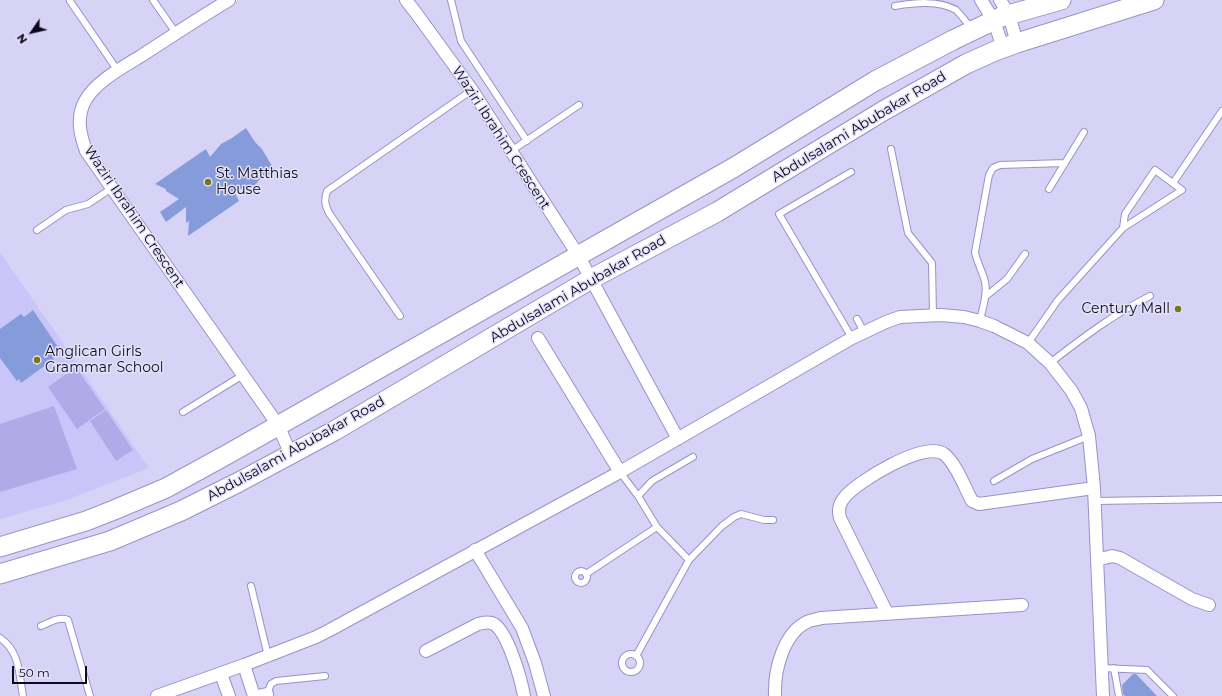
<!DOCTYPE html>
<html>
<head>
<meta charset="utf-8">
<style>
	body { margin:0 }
	#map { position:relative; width:1222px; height:696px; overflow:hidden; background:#d6d3f6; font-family:Montserrat,sans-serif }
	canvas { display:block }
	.north { position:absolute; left:12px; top:12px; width:40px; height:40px; -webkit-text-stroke:3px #e4e2f9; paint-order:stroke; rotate:236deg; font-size:11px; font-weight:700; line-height:16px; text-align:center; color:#0d0a1d }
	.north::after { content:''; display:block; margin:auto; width:14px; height:18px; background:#0d0a1d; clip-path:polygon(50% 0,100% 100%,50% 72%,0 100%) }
	.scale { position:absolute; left:12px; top:666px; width:75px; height:18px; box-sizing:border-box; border:2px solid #0d0a1d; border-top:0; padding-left:5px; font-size:12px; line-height:14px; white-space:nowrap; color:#0d0a1d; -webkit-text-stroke:3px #e4e2f9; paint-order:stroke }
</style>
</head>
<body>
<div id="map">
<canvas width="1222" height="696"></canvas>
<div class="north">N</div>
<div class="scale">50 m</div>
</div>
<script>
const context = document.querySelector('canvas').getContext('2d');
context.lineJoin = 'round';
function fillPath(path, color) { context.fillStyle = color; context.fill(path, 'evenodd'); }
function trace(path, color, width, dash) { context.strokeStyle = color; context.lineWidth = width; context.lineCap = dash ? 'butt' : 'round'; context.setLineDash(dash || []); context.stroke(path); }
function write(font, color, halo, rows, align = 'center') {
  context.font = font + ' Montserrat,sans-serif'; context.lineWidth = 3; context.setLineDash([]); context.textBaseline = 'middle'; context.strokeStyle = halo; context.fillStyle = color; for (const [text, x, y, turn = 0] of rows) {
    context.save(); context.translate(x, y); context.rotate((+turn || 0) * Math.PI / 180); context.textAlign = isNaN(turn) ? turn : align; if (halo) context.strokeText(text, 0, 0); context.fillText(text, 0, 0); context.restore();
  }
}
fillPath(new Path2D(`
	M0,252L149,468L64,501L0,519Z`), '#cac5f8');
fillPath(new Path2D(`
	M76,367L105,409L77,429L48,387Z
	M54,406L77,469L0,492V424Z
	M106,410L133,450L116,461L90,421Z`), '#b1aae9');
fillPath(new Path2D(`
	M246,128L255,142L262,149L275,171L264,179L261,178L255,185L248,188L240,189L239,192L235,193L239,201L188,236L189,221L186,223V207L166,222L160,212L179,199L166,191V189L155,184L206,149L210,157L221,144L232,138Z
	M33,310L58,347L57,352L52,356L54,359L21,383L19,379L17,381L0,358V329L21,314L24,317Z
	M1133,674H1136L1157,696H1125L1123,694L1122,685Z`), '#869bd9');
const lane = new Path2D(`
	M153,0L176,33
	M451,0L461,41L527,141
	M70,1L118,71
	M895,6C914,3 939,0 956,10C962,16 967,23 972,29
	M891,149L908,233L932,263L933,315
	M511,151L579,105
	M851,172L779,214L852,338
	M1173,183L1222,111
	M1049,189L1084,132
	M37,230L66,210L88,204L112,188
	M985,297L1007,279L1025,254
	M400,316L329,213C325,205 324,200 327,191L472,90
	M857,319L864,332
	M980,321C982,309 988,294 985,282C983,272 977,263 975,252L989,175L993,168L1000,165L1065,163
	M1028,343L1058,300L1123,228L1182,190L1155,170L1125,214L1123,228
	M1050,363C1082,338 1114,314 1150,296
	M183,412L243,375
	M620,472L638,496L657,527
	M994,481L1032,459L1089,436
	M638,496L652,481L693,457
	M1095,501L1222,499
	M575 577a6 6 0 1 1 12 0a6 6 0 1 1-12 0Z
	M586,574L657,527L689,560
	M251,586L268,656
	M41,626C49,623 59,616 68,620L90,696
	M0,638C20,651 19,675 23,696
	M622 663a9 9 0 1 1 18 0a9 9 0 1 1-18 0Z
	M636,656L689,560L722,526L734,517L741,514L764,520H773
	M1102,668L1147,670L1173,696
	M1114,668L1119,696
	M267,694L271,684L276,681L325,676`);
const street = new Path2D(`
	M229,0C199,18 170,37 141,56C123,67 95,82 85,101C76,118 80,134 86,151L278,425L291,455
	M406,0L416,13L472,90L578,255L678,439
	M981,0L994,21L1003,48
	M1000,0L1009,15L1017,43
	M538,338L620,472
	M475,550L522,628L535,663L544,696
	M1097,560L1112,556L1120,558L1192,599L1209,605
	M887,613L840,518C838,511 839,504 844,498C856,482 925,440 944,454C956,463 965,488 972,501L979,504L1094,488
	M426,651L478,624C483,623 489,621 494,624C508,633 521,679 524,696
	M244,665L254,696
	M221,674L229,696
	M157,696L244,665L316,637L328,631L620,472L852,338L886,322L900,317L941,315L964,317L980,321L994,326L1028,343L1050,363L1071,390L1081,408L1089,436L1094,488L1103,696
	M258,696L267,694V696
	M775,696C774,671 783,632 809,621C813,620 818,619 821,618L1022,605`);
const primary = new Path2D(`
	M0,547L86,521L114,510L166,488L228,454L733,168L875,81L953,40L1001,17L1061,0
	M0,574L110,541L181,511L239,482L334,431L591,279L717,212L883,111L966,64L995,51L1017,43L1154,0`);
trace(lane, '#9892c8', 8);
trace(street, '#9892c8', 14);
trace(primary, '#9892c8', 21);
trace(lane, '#fff', 6);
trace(street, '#fff', 12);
trace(primary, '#fff', 19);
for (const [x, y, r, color] of [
	[208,182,4,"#77761d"],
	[1178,309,4,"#77761d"],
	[37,360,4,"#77761d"]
]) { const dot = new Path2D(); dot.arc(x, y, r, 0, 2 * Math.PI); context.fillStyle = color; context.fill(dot); trace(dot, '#e4e2f9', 1.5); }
write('14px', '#0d0a1d', '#e4e2f9', [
	["Abdulsalami Abubakar Road",859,127,-31],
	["Waziri Ibrahim Crescent",501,138,57],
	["Waziri Ibrahim Crescent",134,217,56],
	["Abdulsalami Abubakar Road",578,289,-30],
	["Abdulsalami Abubakar Road",296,449,-29]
]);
write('14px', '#0d0a1d', '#e4e2f9', [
	["St. Matthias",216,174],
	["House",216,190],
	["Century Mall",1170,309,"right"],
	["Anglican Girls",45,352],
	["Grammar School",45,368]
], 'left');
</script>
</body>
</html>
